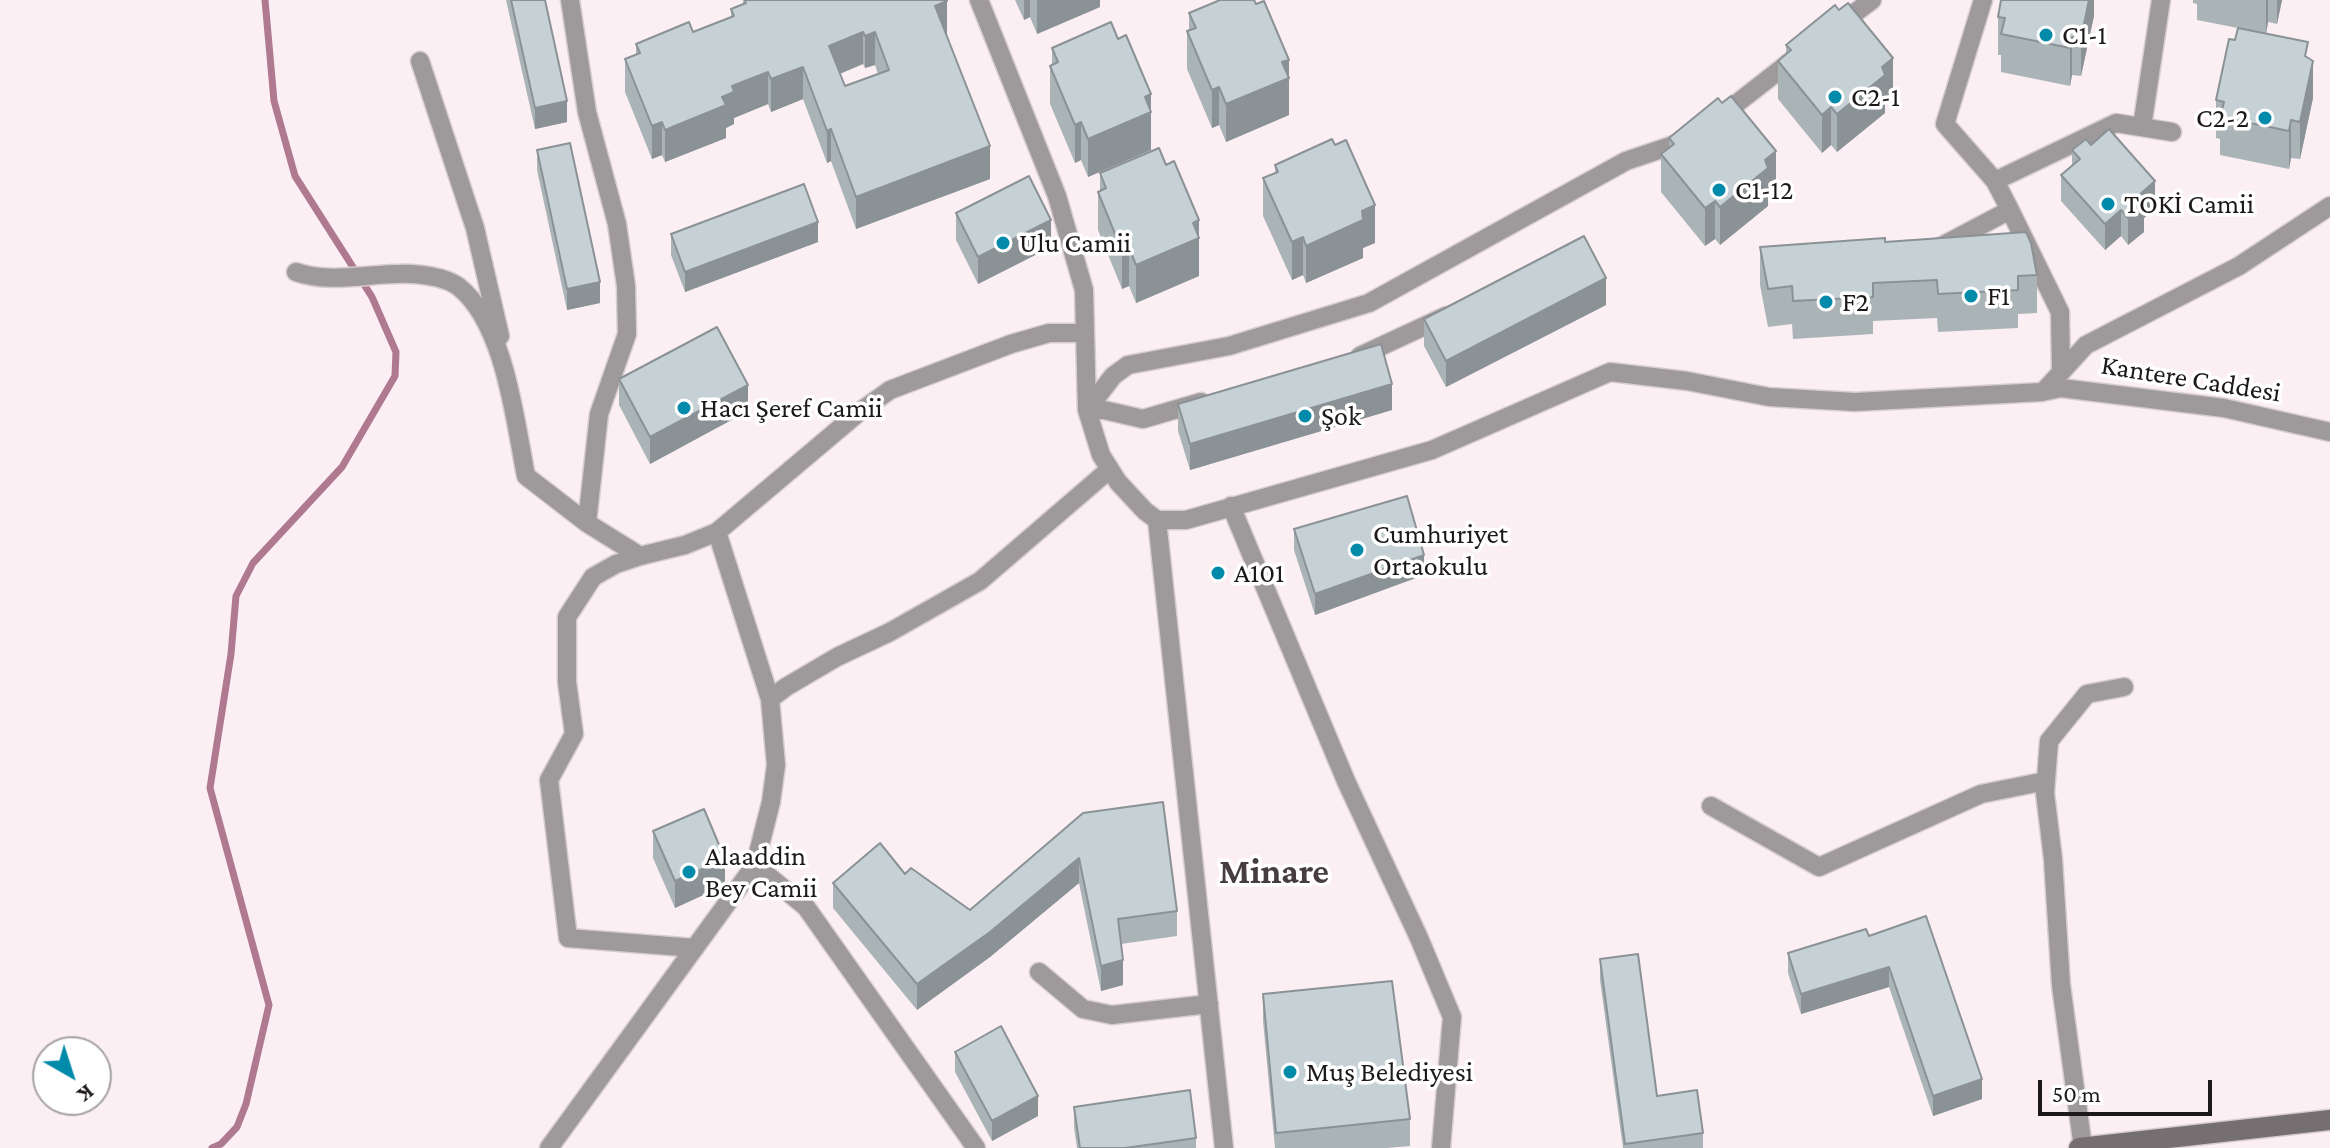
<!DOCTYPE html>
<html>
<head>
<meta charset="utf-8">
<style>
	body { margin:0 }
	#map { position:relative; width:2330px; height:1148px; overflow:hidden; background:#fbeff4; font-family:"Crimson Pro",serif }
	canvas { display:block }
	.north { position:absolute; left:32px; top:1036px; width:80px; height:80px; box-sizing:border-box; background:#fff; border:2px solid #a5a3a3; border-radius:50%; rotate:141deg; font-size:22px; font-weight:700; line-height:32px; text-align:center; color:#1d191a }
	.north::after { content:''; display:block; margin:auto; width:28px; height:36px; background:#028aaa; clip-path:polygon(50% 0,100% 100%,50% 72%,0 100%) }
	.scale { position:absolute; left:2038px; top:1080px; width:174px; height:36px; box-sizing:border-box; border:4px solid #1d191a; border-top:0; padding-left:10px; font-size:24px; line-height:28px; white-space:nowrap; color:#1d191a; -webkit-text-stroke:6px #fff; paint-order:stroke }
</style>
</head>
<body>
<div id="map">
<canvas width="2330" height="1148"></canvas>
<div class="north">K</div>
<div class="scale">50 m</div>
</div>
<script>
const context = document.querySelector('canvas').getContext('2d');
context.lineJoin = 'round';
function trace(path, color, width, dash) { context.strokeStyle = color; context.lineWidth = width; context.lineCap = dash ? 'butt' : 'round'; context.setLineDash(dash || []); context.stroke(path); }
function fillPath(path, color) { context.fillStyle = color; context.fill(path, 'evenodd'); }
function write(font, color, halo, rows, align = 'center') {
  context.font = font + ' "Crimson Pro",serif'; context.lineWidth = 7; context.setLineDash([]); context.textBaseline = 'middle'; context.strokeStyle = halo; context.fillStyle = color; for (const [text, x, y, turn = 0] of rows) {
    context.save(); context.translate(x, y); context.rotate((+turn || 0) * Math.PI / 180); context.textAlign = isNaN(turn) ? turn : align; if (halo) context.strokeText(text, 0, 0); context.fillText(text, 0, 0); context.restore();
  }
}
trace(new Path2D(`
	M212,1148L221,1144L237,1127L246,1104L269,1005L210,788L231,654L236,596L253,563L342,467L395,376L396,352L372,297L295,176L274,101L265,0`), '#af7990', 7);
const street = new Path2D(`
	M570,0L587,112L617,224L626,286L627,334L599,414L587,523
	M979,0L1057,196L1084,290L1087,410L1101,455L1118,482L1145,511L1157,520H1186L1432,450L1610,372L1687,381L1769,397L1855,402L2042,392L2061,388L2224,408L2330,432
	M1983,0L1945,124L1995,181
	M1836,27L1872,0
	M420,61L475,228L500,336
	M1718,118L1795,58
	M2142,127L2161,0
	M2010,210L2060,312L2061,372
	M1938,248L2010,210L1995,181L2116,123L2172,132
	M296,272C333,285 373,272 412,274C427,275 447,278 459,287C505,324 515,421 526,476L587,523L640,556L685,545L717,532
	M1360,356L1446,316
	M2043,392L2086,345L2239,266L2330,206
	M1087,410L1113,376L1128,365L1229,346L1369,303L1626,161L1691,139
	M1087,410H1104L1143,419L1201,402
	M1231,506L1346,781L1419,938L1452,1017L1441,1148
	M1157,520L1224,1148
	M640,556L616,564L593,577L567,617V682L574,734L549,780L568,938L695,948
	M770,699L786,687L837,657L890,632L980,581L1110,469
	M1711,806L1819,867L1981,794L2046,781
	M755,865L806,907L976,1148
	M1039,972L1083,1009L1112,1015L1209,1004
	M549,1148L755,865L771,802L776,765L770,699L717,532L858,413L890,390L1011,344L1049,333H1085
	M2083,1148L2061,985L2053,859L2045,793L2049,741L2087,694L2124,687`);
const secondary = new Path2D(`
	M2079,1148L2330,1120`);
trace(street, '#d7cdd1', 21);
trace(secondary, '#d7cdd1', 23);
trace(street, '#9e999b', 18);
trace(secondary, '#756f71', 20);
fillPath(new Path2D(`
	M506,0H545L567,122L535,129Z
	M743,0H947V34H946L990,179L856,229L831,161L827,163L803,99L771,112L768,104L734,118V124L726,128V138L665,162L662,155L652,159L625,92V59L636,55V44L693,32L731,17V9L743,4ZM863,64L865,68L875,65L878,74L845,86L840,74Z
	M1015,0H1100V7L1037,34L1030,17L1024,20Z
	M2094,0V16L2081,76L2072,75L2070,86L2001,72V55H1998V17Z
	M2193,0H2282L2277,24L2268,22L2266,34L2308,58L2313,98L2300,159L2291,158L2289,169L2220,155V139L2216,138V100L2235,40L2238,28L2197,20V4L2193,3Z
	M1189,13L1289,60V115L1226,142L1219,125L1212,128L1187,69V31L1189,30Z
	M1118,39L1151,94V150L1088,177L1081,160L1075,163L1050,104V66L1052,65V48Z
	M1786,45L1893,95L1885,102V113L1837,152L1831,145L1822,153L1778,99V61L1786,54Z
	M1669,138L1776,188L1768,195V206L1720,245L1715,239L1705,246L1661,192V154L1669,148Z
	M537,150L600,303L567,310L537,170Z
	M2072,150L2155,208L2144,218V232L2128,245L2121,236L2105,250L2061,201V175L2072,165Z
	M1166,165L1199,220V276L1136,303L1129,286L1122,289L1098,230V192L1100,191V173Z
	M1275,165L1375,243L1363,248V258L1306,283L1303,275L1292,280L1263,216V178L1275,173Z
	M956,213L1051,247L978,284L956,240Z
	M671,234L818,242L685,292L671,255Z
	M1885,242L2037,275V313L2018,314V328L1938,332L1937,318L1873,321V334L1793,339L1792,324L1768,327L1760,285V247Z
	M1606,305L1446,387L1424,346V319Z
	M619,379L748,411L650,464L619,405Z
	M1178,404L1392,410L1190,470L1178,431Z
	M1294,529L1424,575L1315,615L1294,550Z
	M1083,813L1177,911V936L1121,944L1123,985L1101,991L1079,883L990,957L917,1010L833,908V883L905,874L970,910Z
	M653,831L725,885L675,908L653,858Z
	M1869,936L1982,1099L1933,1116L1889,987L1801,1014L1788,973V953Z
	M1600,959L1657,1096L1703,1133V1148H1623L1600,980Z
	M1263,994L1410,1119V1146L1387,1148H1275L1263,1021Z
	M955,1052L1038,1116L992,1141L955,1072Z
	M1074,1107L1196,1138V1148H1077L1074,1127Z`), '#aab4b7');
fillPath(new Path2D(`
	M1024,0H1030V17L1024,20Z
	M1037,0H1100V7L1037,34Z
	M2089,0H2094V16L2081,76V38Z
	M2266,0H2268V22L2266,34Z
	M2277,0H2282L2277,24Z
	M947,1V34L935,39V6Z
	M863,32V64L829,78V46Z
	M875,32V65L865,68V36Z
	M2072,37V75L2070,86V48Z
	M1893,58V95L1885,102V113L1837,152V114L1882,67Z
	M1289,60V115L1226,142V104L1282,62Z
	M2313,61V98L2300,159V122Z
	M803,67V99L771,112V79Z
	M768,72V104L734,118V124L726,128V138L665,162V130L722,97L732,86Z
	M1219,87V125L1212,128V90Z
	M1151,94V150L1088,177V139L1145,97Z
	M567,101V122L535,129V108Z
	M1831,107V145L1822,153V115Z
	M2291,120V158L2289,169V131Z
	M662,122V155L652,159V126Z
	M1081,122V160L1075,163V125Z
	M831,129V161L827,163V131Z
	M990,146V179L856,229V197Z
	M1776,151V188L1768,195V206L1720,245V207L1765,160Z
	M2155,181V208L2144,218V232L2128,245V218L2137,197Z
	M1715,201V239L1705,246V208Z
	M1375,205V243L1363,248V258L1306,283V246L1362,211Z
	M2121,210V236L2105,250V224Z
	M1051,220V247L978,284V257Z
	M1199,220V276L1136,303V265L1193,223Z
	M818,222V242L685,292V272Z
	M1303,237V275L1292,280V242Z
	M1129,248V286L1122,289V251Z
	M1606,278V305L1446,387V361Z
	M600,282V303L567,310V289Z
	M1392,384V410L1190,470V444Z
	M748,385V411L650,464V437Z
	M1424,555V575L1315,615V594Z
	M1079,858V883L990,957L917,1010V984Z
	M725,859V885L675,908V881Z
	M1123,960V985L1101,991V966Z
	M1889,967V987L1801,1014V994Z
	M1982,1079V1099L1933,1116V1096Z
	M1038,1096V1116L992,1141V1121Z`), '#8b9295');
const building = new Path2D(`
	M511,0H545L567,101L535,108Z
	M745,0H947V1L935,6L990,146L856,197L831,129L827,131L803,67L771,79L768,72L732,86L734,92L722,97L726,105L665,130L662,122L652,126L625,59L640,53L636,44L689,22L693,32L734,16L731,9L746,3ZM863,32L865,36L875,32L889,70L845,86L829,46Z
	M1220,0H1254L1256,4L1264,1L1289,60L1282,62L1289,78L1226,104L1219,87L1212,90L1187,31L1196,28L1189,13Z
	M2001,0H2089L2081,38L2072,37L2070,48L2001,34L2005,18L1998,17Z
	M1848,3L1893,58L1882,67L1885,75L1837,114L1831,107L1822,115L1778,61L1791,50L1786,45L1835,5L1839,10Z
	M1111,22L1118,39L1126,35L1151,94L1145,97L1151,112L1088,139L1081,122L1075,125L1050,66L1058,62L1052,48Z
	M2238,28L2308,42L2305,56L2313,61L2300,122L2291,120L2289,131L2220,117L2224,102L2216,100L2229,39L2235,40Z
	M1731,96L1776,151L1765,160L1768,168L1720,207L1715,201L1705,208L1661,154L1674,144L1669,138L1718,98L1722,103Z
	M2109,129L2155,181L2137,197L2144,205L2128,218L2121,210L2105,224L2061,175L2080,159L2072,150L2086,139L2091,145Z
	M1332,139L1335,145L1346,140L1375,205L1362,211L1363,220L1306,246L1303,237L1292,242L1263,178L1278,172L1275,165Z
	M570,143L600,282L567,289L537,150Z
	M1159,148L1166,165L1174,161L1199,220L1193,223L1199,238L1136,265L1129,248L1122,251L1098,192L1106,188L1100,173Z
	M1029,176L1051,220L978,257L956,213Z
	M804,184L818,222L685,272L671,234Z
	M2026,232L2031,243L2037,275L2018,276V290L1938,294L1937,280L1873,283V297L1793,301L1792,286L1768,289L1760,247L1885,238V242Z
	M1584,236L1606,278L1446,361L1424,319Z
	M717,327L748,385L650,437L619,379Z
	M1381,344L1392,384L1190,444L1178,404Z
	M1407,496L1424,555L1315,594L1294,529Z
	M1163,802L1177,911L1118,919L1123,960L1101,966L1079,858L990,932L917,984L833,883L880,843L905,874L911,868L970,910L1083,813Z
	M704,809L725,859L675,881L653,831Z
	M1926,916L1982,1079L1933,1096L1889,967L1801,994L1788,953L1866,929L1869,936Z
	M1638,954L1657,1096L1697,1090L1703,1133L1625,1144L1600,959Z
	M1392,981L1410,1119L1276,1133L1263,994Z
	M1001,1026L1038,1096L992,1121L955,1052Z
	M1190,1090L1196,1138L1125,1148H1080L1074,1107Z`);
fillPath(building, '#c6d1d5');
trace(building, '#8b9295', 2);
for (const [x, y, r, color] of [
	[2046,35,8,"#028aaa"],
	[1835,97,8,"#028aaa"],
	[2265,118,8,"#028aaa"],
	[1719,190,8,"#028aaa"],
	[2108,204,8,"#028aaa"],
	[1003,243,8,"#028aaa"],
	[1971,296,8,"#028aaa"],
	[1826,302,8,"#028aaa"],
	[684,408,8,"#028aaa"],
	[1305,416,8,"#028aaa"],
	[1357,550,8,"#028aaa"],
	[1218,573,8,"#028aaa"],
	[689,872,8,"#028aaa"],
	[1290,1072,8,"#028aaa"]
]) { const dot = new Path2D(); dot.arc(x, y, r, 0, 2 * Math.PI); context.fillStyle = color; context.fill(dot); trace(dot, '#fff', 3); }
write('28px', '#1d191a', '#fff', [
	["C1-1",2062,35],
	["C2-1",1851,97],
	["C2-2",2249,118,"right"],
	["C1-12",1735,190],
	["TOKİ Camii",2124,204],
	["Ulu Camii",1019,243],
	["F1",1987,296],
	["F2",1842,302],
	["Hacı Şeref Camii",700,408],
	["Şok",1321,416],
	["Cumhuriyet",1373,534],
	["Ortaokulu",1373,566],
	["A101",1234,573],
	["Alaaddin",705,856],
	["Bey Camii",705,888],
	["Muş Belediyesi",1306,1072]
], 'left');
write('28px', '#1d191a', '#fff', [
	["Kantere Caddesi",2191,379,9]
]);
write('bold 36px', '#463d41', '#fff', [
	["Minare",1274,872]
]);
</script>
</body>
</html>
